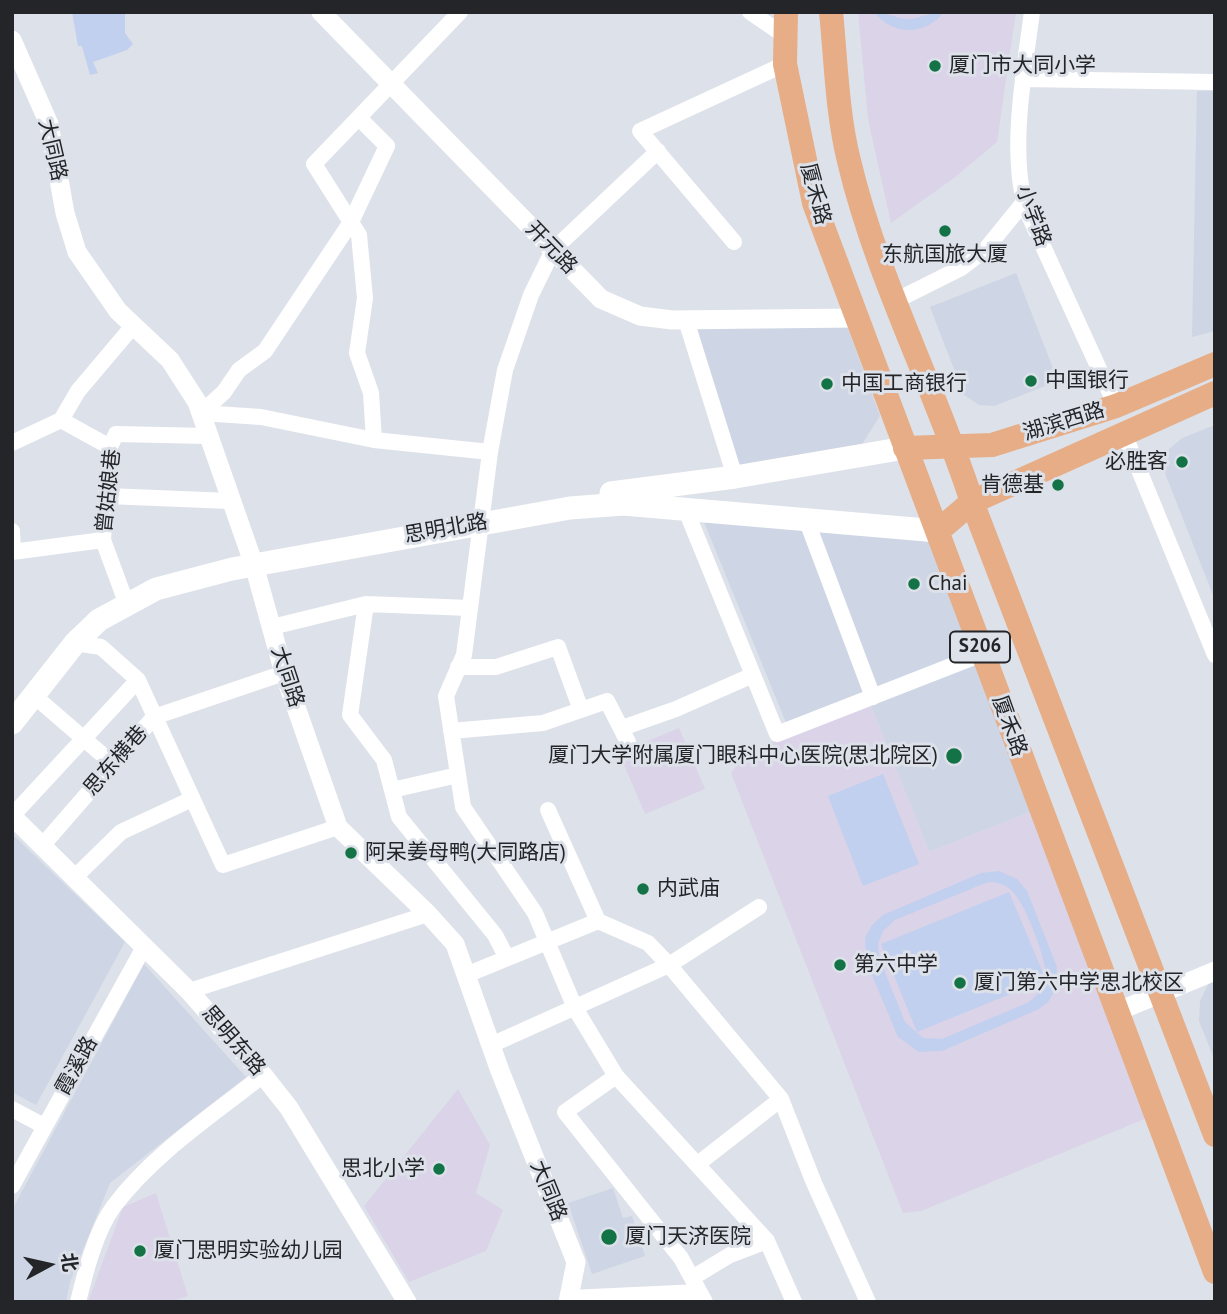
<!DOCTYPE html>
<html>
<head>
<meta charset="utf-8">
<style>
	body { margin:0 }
	#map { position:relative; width:1227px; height:1314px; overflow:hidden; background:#dde1e9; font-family:"PT Sans","Noto Sans SC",sans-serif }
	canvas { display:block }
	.frame { position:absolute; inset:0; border:14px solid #232528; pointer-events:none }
	.north { position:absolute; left:14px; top:1230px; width:70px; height:70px; -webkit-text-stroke:5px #dde1e9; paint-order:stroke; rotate:82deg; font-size:19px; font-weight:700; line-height:28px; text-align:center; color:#232528 }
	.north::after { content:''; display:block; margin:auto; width:24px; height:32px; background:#232528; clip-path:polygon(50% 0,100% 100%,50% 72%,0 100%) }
</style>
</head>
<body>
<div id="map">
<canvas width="1227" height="1314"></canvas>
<div class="frame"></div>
<div class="north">北</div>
</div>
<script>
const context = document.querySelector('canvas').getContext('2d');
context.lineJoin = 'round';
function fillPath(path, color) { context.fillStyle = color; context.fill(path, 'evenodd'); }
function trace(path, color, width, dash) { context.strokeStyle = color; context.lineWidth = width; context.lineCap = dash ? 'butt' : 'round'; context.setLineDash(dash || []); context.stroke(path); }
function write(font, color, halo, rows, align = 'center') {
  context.font = font + ' "PT Sans","Noto Sans SC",sans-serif'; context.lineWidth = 6; context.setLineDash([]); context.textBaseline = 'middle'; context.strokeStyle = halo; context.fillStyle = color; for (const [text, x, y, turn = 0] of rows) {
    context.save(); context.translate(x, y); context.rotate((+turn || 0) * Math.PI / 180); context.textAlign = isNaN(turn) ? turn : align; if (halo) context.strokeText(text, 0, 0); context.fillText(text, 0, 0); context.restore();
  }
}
fillPath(new Path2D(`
	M1197,91H1215V331L1192,337Z
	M1016,273L1058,381L994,406L979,405L964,395L930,307Z
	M846,323L880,416L862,444L731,477L694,325Z
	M1215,425V600L1159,458L1182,438Z
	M702,517L932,539L976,647L787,725Z
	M980,660L1038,809L929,852L870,704Z
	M12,834L125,942L36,1105L12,1092Z
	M144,964L246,1077L110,1183L70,1282L66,1302H12V1210Z
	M1215,981V1061L1199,1021L1200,1001L1209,983Z
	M613,1188L623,1218L632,1216L645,1256L592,1274L568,1203Z`), '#ced5e4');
fillPath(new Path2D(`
	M858,12H1016L997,142L954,178L891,223L868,119Z
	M870,704L929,852L1038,809L1147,1118L921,1211L903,1213L731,773L747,752Z
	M679,728L705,789L645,814L619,753Z
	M458,1089L490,1145L476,1193L503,1210L486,1251L409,1282L364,1206Z
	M156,1193L188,1296L170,1302H88L123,1207Z`), '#dbd3e8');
fillPath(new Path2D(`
	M72,12H125V33L133,44L127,50L93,62L98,73L90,75L82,46H78Z
	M874,12C887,12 897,19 909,19C921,18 931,12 944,12C925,36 893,36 874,12Z
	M883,774L919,864L863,886L828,796Z
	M999,871L1017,879L1027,891L1057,967L1056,989L1048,1002L1039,1009L942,1051L919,1052L898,1037L866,961L865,938L872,925L883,915L981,873ZM988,882C998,882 1007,885 1013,892C1026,905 1048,963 1046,980L1009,892L881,944L917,1032L1045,980L1041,991L1029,1002L942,1039L923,1038L905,1022L879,957L878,944L883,931L895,920Z`), '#c1d0ee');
trace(new Path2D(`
	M750,12L785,36
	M1032,12C1024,73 1009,151 1026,209L1116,406
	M1023,79L1215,82
	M658,151L553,250L531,295L505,370L490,452L464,655L446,696L463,807L535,913L575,1008L616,1076L767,1241L794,1302
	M734,242L640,131L785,64
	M895,301L961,268L985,250L1024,202
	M686,320L735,477
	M201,413L224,392L239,370L265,351L351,222L387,146L359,118
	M201,413L261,417L374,440L490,452
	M61,420L110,447
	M1123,431L1215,655
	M374,440L371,393L357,353L365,298L359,235L314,164L460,12
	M12,443L61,420L78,391L133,326
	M107,496L230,501
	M806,519L873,697
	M12,531L13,552
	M12,552L103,540
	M123,594L103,540L110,447L116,434L208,436
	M366,604L350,715L384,760L399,817L495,935L507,958
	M272,627L366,604L470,608
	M75,643L101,647L138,680L223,865L338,827
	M458,667H496L558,647L581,710
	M753,675L777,734L982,654
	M32,694L113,764
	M622,728L676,709L753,675L685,508
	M451,731L543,723L607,701L628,742
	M392,790L458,775
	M548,810L598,921
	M12,816L138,680
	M42,846L154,717L284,673
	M74,878L121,832L192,799
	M466,975L598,921L648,943L669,965L759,907
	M189,991L428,914
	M491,1045L669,965L781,1099L814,1183L868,1302
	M616,1076L565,1112L681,1258L705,1302
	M12,1109L44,1126
	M699,1163L781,1099
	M12,1186L144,947
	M692,1278L730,1255L767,1241
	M570,1298L699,1292
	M78,1302C85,1273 96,1230 114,1206C153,1154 213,1115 263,1075`), '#fff', 16);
trace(new Path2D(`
	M321,12L601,299L640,316L672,320L855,318
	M12,40L49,124L65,213L77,252L118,311L170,360L197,402L254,565L284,673L338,827L428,914L455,944L500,1071L576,1262L568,1302
	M12,816L189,991L263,1075L289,1108L407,1302
	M1116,1012L1215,971`), '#fff', 19);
trace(new Path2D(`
	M611,493L735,477L905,448
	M12,723L75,643L99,620L156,589L232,569L570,508L623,504L938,531`), '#fff', 23);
trace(new Path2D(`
	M786,12L785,64L814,203L1215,1272
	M831,12C836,61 837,113 849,161C877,279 935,387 972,502L1215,1135
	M905,448L992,445L1116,406L1215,364
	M938,531L972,502L1215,393`), '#e6ad86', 24);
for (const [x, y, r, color] of [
	[935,66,7,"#147247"],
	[945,231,7,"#147247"],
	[1031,381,7,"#147247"],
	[827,384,7,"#147247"],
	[1182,462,7,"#147247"],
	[1058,485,7,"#147247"],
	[914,584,7,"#147247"],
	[954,756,9,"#147247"],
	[351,853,7,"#147247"],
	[643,889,7,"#147247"],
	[840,965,7,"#147247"],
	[960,983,7,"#147247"],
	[439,1169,7,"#147247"],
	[609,1237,9,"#147247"],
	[140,1251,7,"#147247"]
]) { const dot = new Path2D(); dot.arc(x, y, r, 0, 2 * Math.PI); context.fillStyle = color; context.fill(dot); trace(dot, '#dde1e9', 2.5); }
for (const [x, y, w] of [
	[980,647,60]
]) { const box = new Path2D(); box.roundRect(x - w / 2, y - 15.5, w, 31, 5); context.fillStyle = '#dde1e9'; context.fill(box); trace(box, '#232528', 2); }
write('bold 19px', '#232528', null, [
	["S206",980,647]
]);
write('21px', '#232528', '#dde1e9', [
	["厦门市大同小学",949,66],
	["东航国旅大厦",945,255,"center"],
	["中国银行",1045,381],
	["中国工商银行",841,384],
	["必胜客",1168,462,"right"],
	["肯德基",1044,485,"right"],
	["Chai",928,584],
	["厦门大学附属厦门眼科中心医院(思北院区)",938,756,"right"],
	["阿呆姜母鸭(大同路店)",365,853],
	["内武庙",657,889],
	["第六中学",854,965],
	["厦门第六中学思北校区",974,983],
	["思北小学",425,1169,"right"],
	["厦门天济医院",625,1237],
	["厦门思明实验幼儿园",154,1251]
], 'left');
write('21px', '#232528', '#dde1e9', [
	["大同路",52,150,77],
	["厦禾路",815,194,75],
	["小学路",1033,216,70],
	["开元路",551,248,46],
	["湖滨西路",1064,422,-17],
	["曾姑娘巷",109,491,-84],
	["思明北路",446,529,-10],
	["大同路",287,677,72],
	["厦禾路",1009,726,70],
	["思东横巷",116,761,-49],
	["思明东路",233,1041,49],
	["霞溪路",77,1066,-61],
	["大同路",548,1191,68]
]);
</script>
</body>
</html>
